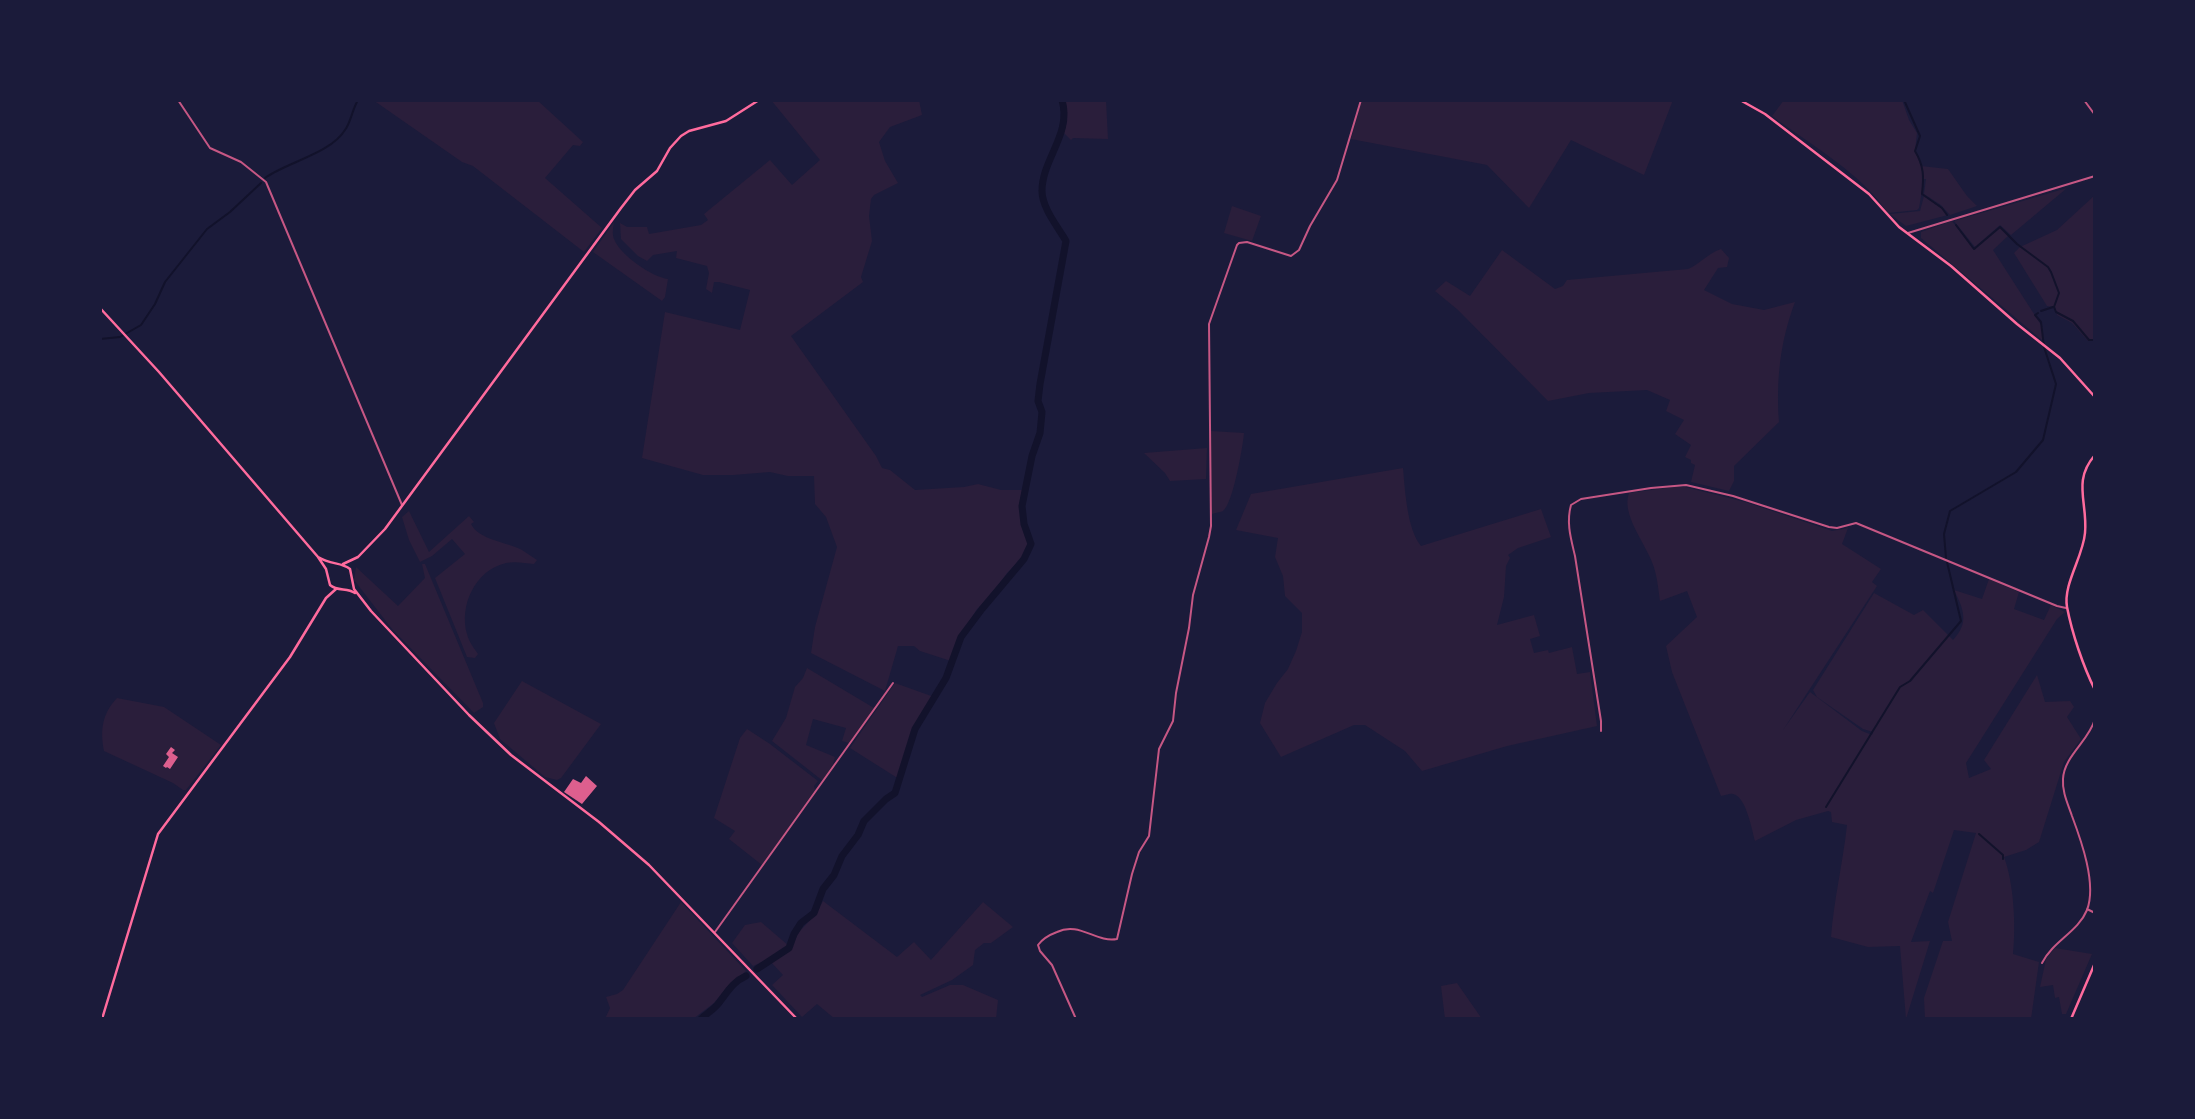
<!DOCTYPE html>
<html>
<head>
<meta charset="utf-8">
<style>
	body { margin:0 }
	#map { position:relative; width:2195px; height:1119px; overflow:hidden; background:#1b1b3a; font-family:"Nunito Sans",sans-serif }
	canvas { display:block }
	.frame { position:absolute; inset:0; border:102px solid #1b1b3a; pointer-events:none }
</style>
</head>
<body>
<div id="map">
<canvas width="2195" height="1119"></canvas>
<div class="frame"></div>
</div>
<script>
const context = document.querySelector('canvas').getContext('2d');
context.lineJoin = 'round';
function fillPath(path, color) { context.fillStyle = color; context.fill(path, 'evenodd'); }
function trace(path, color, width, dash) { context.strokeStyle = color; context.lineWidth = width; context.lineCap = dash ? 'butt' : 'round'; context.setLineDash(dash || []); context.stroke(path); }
fillPath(new Path2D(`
	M373,100H537L583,142L580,146L573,145L545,178L602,228L584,252L473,166L462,162Z
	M771,100H919L922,115L890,127L879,142L885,161L898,183L874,195L871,199L869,216L872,241L861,277L863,282L791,336L876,456L882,468L890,470L915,490L964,487L978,484L1001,490H1023L1021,516L1029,545L1023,557L1007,573L990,597L977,609L960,636L951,661L920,651L914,646H898L885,691L811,653L815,627L837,547L826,517L815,504L814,476H788L770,472L733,475H703L642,458L665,312L740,330L750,290L719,282H714L712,293L706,289L709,273L707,266L676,258L677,251L653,255L647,261L638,256L621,239L620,223L627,227H647L649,234L701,225L708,220L704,214L770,160L792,185L820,160Z
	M1065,100H1106L1108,139L1073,138L1071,140L1064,133L1067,121Z
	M1362,100H1673L1644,175L1571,140L1529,208L1487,165L1351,139Z
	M1784,100H1902L1909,120L1917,133L1915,151L1921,166L1948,169L1967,196L1977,206L1950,215L1941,205L1924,194L1926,179H1924L1919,208L1917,210L1888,213C1861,173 1811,145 1772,116Z
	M2067,188L2011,235L2000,225L1975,247L1954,221Z
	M2095,195V340L2088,341L2072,323L2057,315L2055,307L2047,306L2014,253L2020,247L2057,230Z
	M1924,196L1941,208L1948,215L1906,226L1890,214L1920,211Z
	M1232,206L1261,216L1252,241L1224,233Z
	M1952,221L1974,250L2000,228L2008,236L1993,250L2043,328L2042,340L1921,238V232Z
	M614,222C613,228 612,234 614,239C620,255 652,277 668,279L665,297L662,301L593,252Z
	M1721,249L1729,258L1727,267L1718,268L1704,290L1732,304L1764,310L1795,302C1780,342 1776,380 1779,422L1734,466V481L1729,491L1691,482L1695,465L1691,463V460L1685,457L1691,445L1675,434L1684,420L1666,411L1670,400L1647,390L1589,393L1548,401L1458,310L1435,291L1446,281L1470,296L1502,250L1555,289L1563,286L1567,280L1688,269C1700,264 1707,254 1721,249Z
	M1211,431L1244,433C1243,446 1233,504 1223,511C1221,512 1214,513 1212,514Z
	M1207,448L1206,479L1170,481L1165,473L1144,453Z
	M1403,468C1405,490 1407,529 1421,546L1541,509L1551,537L1518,548L1508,555L1510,558L1506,566L1504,597L1497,625L1534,615L1540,636L1530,639L1534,653L1548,650L1549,653L1572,647L1577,674L1590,672L1597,726L1507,746L1422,771L1405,751L1365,725H1354L1281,757L1260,723L1265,703L1277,683L1288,669L1296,651L1302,632V613L1285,596L1283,576L1275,557L1278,538L1236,530L1251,494Z
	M1674,487H1685L1745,502L1832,531L1848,528L1842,544L1881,569L1872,582L1877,586L1783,730L1810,692L1862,731L1872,735L1873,732L1863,729L1817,697L1813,690L1874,593L1914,615L1923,610L1953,640C1969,623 1964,610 1954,590L1982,599L1989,579L2019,592L2014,609L2044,620L2051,605L2065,612L2057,619L1966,763L1969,778L1991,769L1984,760L2037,675L2045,702L2070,701L2074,707L2067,717L2081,739L2064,762L2039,842L2026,850L2004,857C2014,884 2016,926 2013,954L2039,962L2031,1019H1925L1924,998L1943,941H1952L1948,922L1976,833L1954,830L1933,893L1930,891L1911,942L1930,941L1906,1019L1900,946L1868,947L1831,937C1834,899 1843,862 1847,825L1832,822L1831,812L1828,811L1796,820L1755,841C1752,830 1746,796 1733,794C1731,793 1723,796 1721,796L1672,672L1666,646L1697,617L1687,591L1660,601C1658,587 1657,574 1652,562C1645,543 1621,514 1629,493Z
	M409,511L429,552L469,516L474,522L471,524C479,540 507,542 522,550C527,553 532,557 537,560L534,564C525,563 515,561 506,563C475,570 459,606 467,634C469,642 474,648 478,654L475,658L467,657L435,578L465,554L452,539L432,556L420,562L409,540L402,517Z
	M422,564H425L483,703V707L474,713L392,629L354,580L356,567L398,606L425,578Z
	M807,668L874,708L849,743L842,741L846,728L813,719L806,745L835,757L833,764L823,781L772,741L786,718L795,687L803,678Z
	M522,681L601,724L561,778L557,780L545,777L500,739L494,723Z
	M895,683L934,697L920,717L899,779L850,748Z
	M117,698L164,707L221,745L186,790H183L173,783L104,751C100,730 102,714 117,698Z
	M747,729L770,744L818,781L814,786L815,790L762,865L729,839L735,831L714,818L740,738Z
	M823,901L897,957L914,942L931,960L983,902L1013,927L991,943H984L975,950L973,965L952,980L920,995L922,997L950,985H963L998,1000L996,1019H835L817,1004L802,1017L772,985L783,975L770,961L788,951L799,932L816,914Z
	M681,902L746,971L729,985L714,1003L693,1019H605L610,1008L606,997L617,994L623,990Z
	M761,922L789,946L782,953L753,966L732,943L745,925Z
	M2055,948L2092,954L2066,1014H2062L2059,997L2055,998L2053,985L2040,987L2046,959Z
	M1457,983L1482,1019H1445L1441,986Z`), '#2a1e3b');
trace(new Path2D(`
	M1904,100L1920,136L1915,151C1924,166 1924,177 1922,194L1942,208L1947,215
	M265,178C287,162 330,154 345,130C351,122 352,110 358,100
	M1956,225L1974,249L2000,227L2017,244L2048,267L2051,272L2059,293L2054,307L2056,312L2073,321L2089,340H2095
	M2041,311L2053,307
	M100,339L120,337L141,325L155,304L165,282L207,229L230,212L261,183
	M1946,558L1944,534L1950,511L2016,472L2043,440L2056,384L2044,347L2041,322L2035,315L2038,313
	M1826,807L1900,687L1910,681L1961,621L1947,562
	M1979,834L2003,855V859`), '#12122b', 2);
trace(new Path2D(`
	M757,969L789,948L794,934L801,923L814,913L823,889L834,875L842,856L858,835L864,821L886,799L895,793L915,729L946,678L961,637L982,609L1024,559L1031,544L1024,524L1022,506L1032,456L1040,433L1042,412L1038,401L1040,384L1066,241C1058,227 1042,208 1042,191C1042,159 1072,134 1062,100
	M701,1019C706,1014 713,1010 718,1004C727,993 732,982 746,976`), '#12122b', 7);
fillPath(new Path2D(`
	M171,747L175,750L172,753L178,757L170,769L167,767L166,768L163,766L169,757L166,754Z
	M586,776L597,786L582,804L564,792L573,779L581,783Z`), '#dd5f8e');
trace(new Path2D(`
	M178,100L210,148L241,162L266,182L402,505
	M2084,100L2095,115
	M1908,233L2095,176
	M1601,731V721L1575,556C1571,539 1566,523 1571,505L1581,499L1651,488L1686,485L1733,496L1829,527L1837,528L1856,523L2057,606L2066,608
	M2087,909L2095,913
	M715,932L893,683
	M2042,963C2053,941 2078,932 2087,910C2097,884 2081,840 2072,816C2068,804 2062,792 2063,779C2064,756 2089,741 2095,719
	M1076,1019L1052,965L1040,951L1038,945C1043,938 1049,935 1057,932C1079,921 1096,943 1117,939L1132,874L1139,852L1149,836L1159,749L1173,721L1176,693L1189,628L1193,595L1209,537L1211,526L1209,324L1237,245L1239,243L1247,242L1291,256L1299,250L1310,226L1337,180L1361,100`), '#c65784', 2);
trace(new Path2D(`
	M1740,100L1765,114L1869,194L1899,227L1951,266L2017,324L2060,358L2095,397
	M100,308L159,372L318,557L326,569L330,585C338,592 347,587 355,593
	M2095,455C2072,481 2088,503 2085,533C2083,557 2063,584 2067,607C2072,633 2083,666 2095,690
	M318,557C331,565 341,562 350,569L354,589L371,611L469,715L511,755L599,822L649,865L797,1019
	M343,564L358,557L385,529L621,208L635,190L657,171L670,148L681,136L689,131L726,121L759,100
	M102,1019L158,834L290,657L326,598L336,589
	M2071,1019L2095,963`), '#ff6b9d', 2.5);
</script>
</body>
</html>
